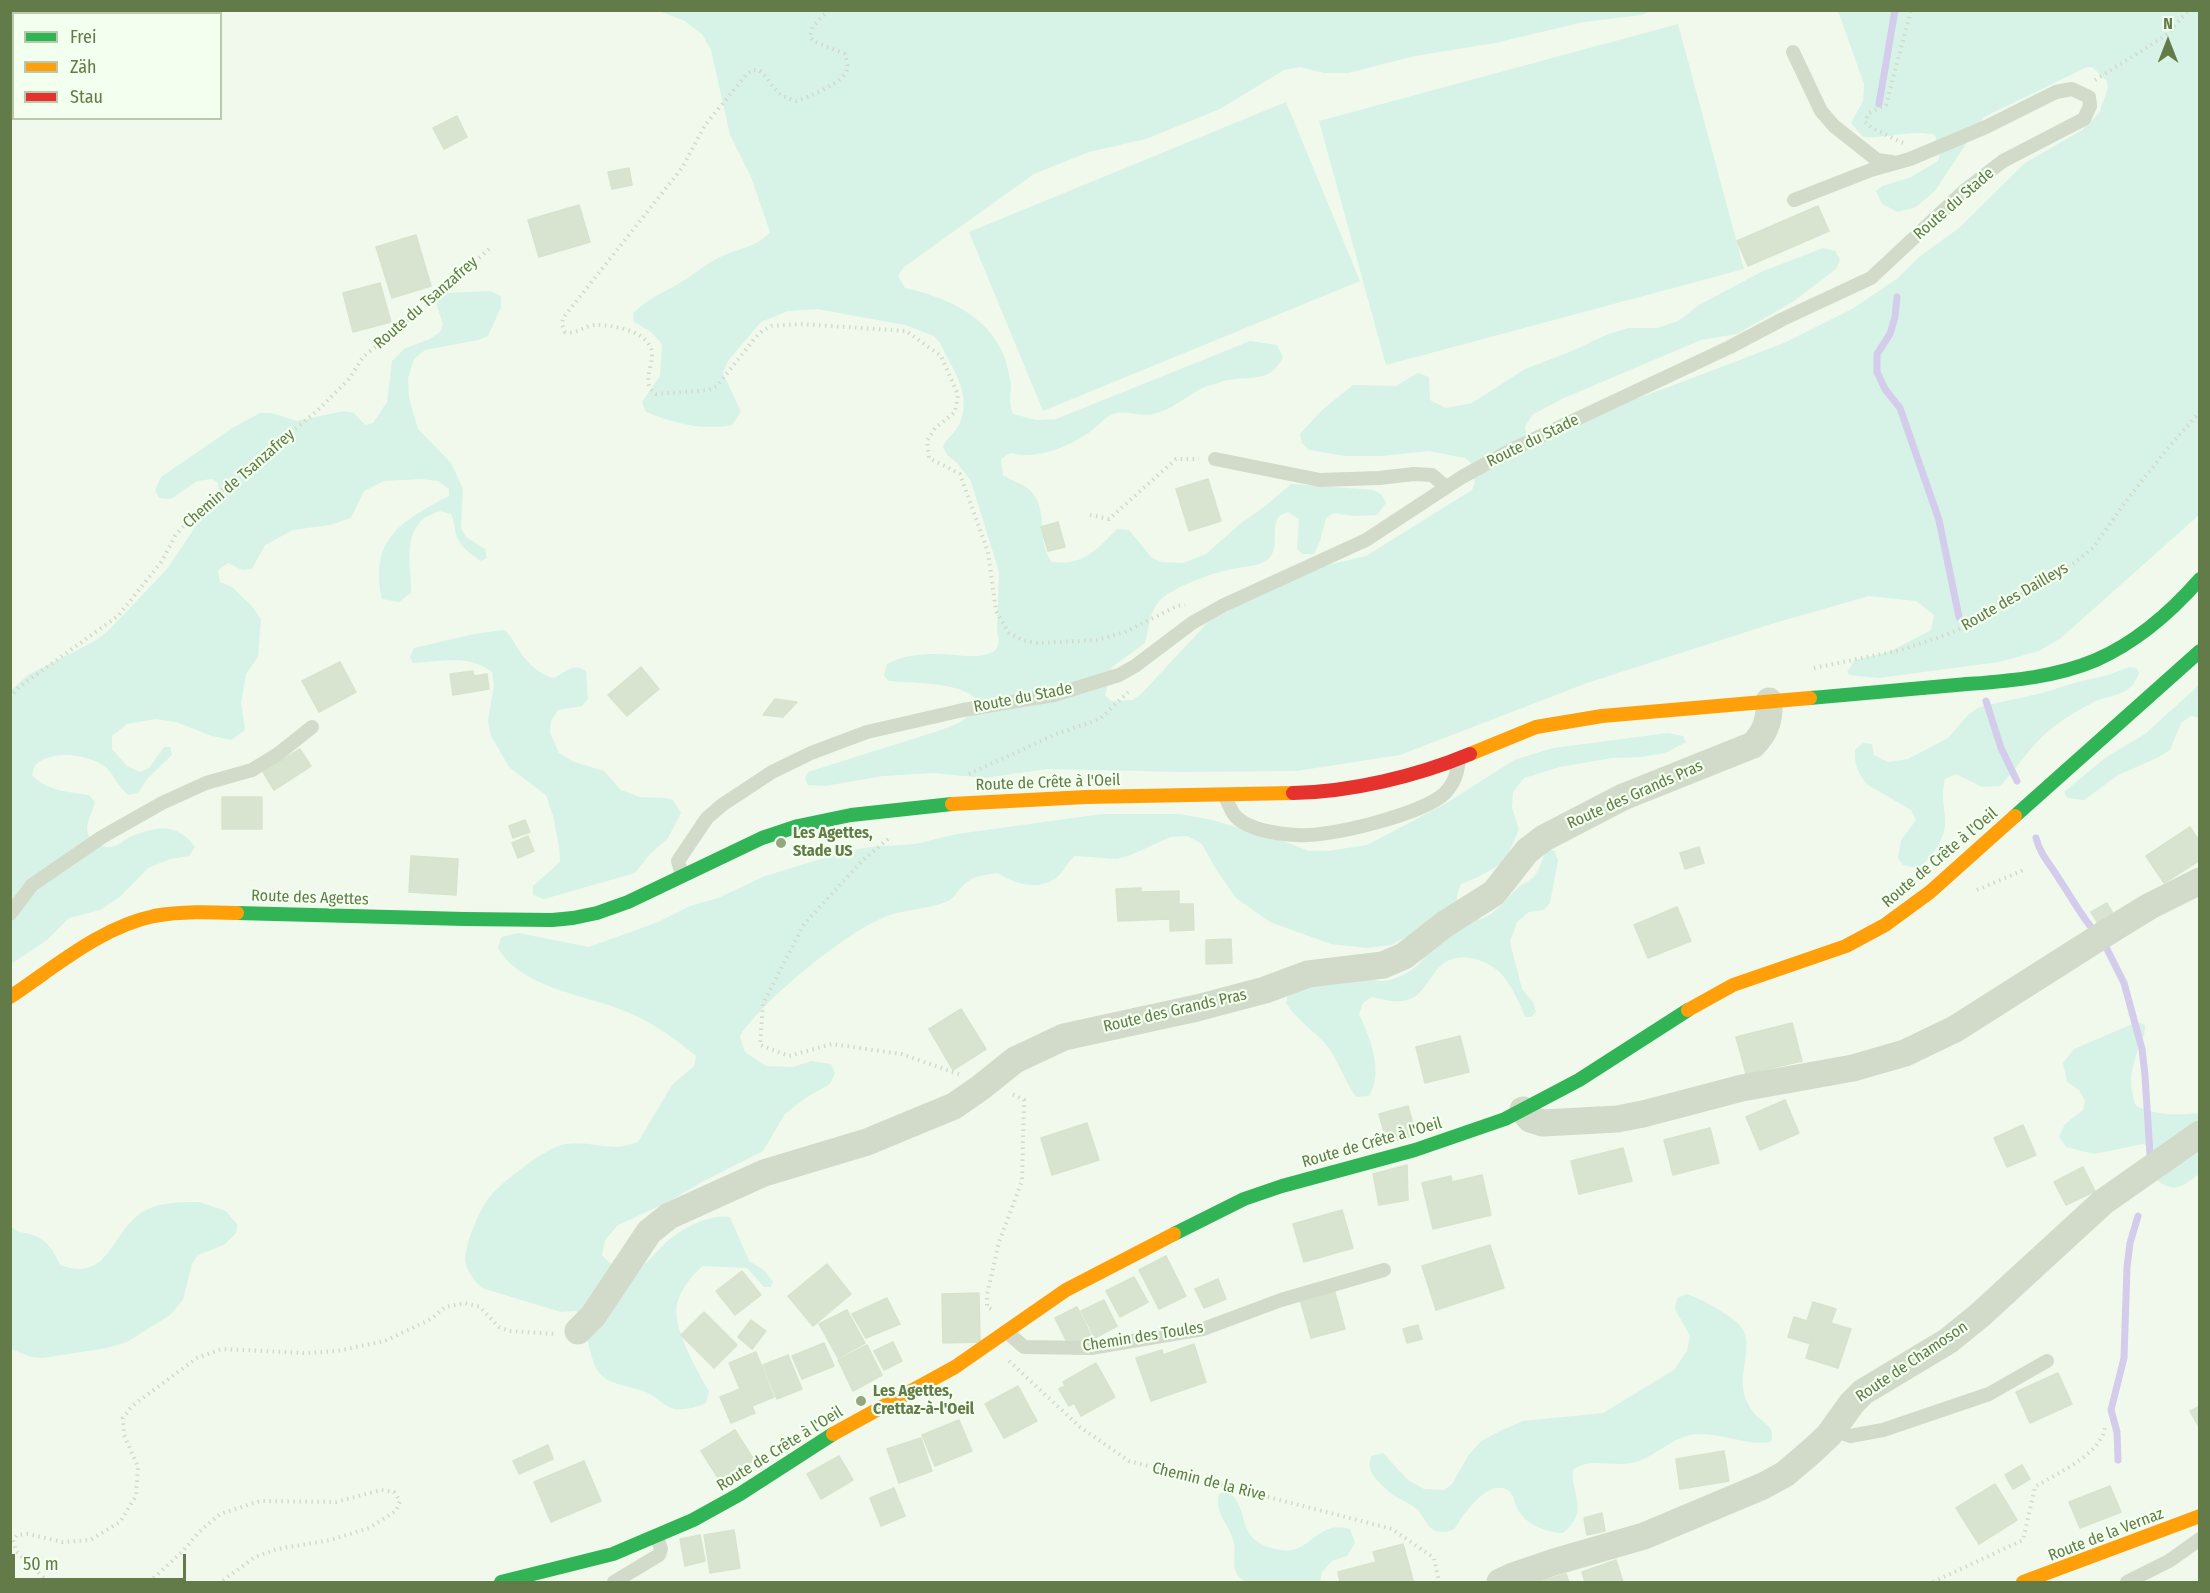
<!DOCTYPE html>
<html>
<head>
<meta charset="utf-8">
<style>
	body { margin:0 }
	#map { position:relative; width:2210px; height:1593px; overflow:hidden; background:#f0f9ec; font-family:"Fira Sans Condensed",sans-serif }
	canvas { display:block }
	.frame { position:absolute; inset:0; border:12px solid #627b48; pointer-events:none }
	.legend { position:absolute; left:12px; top:12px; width:210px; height:108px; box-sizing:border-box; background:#f3ffef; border:2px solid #b9caac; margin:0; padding:8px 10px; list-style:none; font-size:18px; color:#627b48 }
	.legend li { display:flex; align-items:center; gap:12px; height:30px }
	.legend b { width:30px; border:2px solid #b9caac }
	.north { position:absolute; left:2138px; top:12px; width:60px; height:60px; -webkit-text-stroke:4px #f3ffef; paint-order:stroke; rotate:0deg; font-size:16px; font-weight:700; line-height:24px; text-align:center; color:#627b48 }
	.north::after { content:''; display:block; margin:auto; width:21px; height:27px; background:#627b48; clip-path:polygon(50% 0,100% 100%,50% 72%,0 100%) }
	.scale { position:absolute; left:12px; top:1554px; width:174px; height:27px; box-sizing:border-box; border:3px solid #627b48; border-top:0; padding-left:8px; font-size:18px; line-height:21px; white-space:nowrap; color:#627b48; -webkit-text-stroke:4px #f3ffef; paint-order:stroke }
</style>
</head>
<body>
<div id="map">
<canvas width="2210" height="1593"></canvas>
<div class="frame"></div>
<ul class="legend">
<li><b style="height:8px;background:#30b455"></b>Frei</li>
<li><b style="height:8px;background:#ff9f0a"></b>Zäh</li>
<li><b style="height:8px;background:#e5322d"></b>Stau</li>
</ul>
<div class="north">N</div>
<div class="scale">50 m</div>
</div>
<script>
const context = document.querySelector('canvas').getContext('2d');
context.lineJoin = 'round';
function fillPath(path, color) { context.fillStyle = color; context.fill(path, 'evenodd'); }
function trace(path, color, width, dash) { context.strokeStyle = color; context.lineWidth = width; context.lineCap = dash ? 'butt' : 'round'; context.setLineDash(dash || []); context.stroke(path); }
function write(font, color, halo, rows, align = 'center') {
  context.font = font + ' "Fira Sans Condensed",sans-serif'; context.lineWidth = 4.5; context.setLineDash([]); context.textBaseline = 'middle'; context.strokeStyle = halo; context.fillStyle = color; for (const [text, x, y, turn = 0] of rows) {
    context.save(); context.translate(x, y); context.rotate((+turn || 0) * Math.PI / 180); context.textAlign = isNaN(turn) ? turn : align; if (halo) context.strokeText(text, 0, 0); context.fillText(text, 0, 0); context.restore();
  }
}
fillPath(new Path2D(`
	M658,11H1650L1642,15L1584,22L1495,43L1415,56L1348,73H1324L1300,67L1284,70L1220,109L1146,139L1089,152L1034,174L904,267L898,276L905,288C944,296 989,316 1004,356C1007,363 1008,371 1010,379C1013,392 1007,398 1013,414L1037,420L1056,419L1250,341L1277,345L1283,357C1269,386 1248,374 1224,381C1217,384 1209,385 1202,388C1186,396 1172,410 1153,414C1142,417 1129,411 1117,413C1105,415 1100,425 1091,431C1069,447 1037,460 1010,453L1001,459L1003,475C1011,481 1025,484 1031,491C1049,510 1036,542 1052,562C1084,566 1096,550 1117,529L1129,530L1152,558L1162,562L1183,563L1206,554L1241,523L1264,507L1291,484L1374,490L1382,495L1386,503L1377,515L1354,516L1334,513L1326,518L1320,541L1314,554H1302L1297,549L1299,519L1288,512C1284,514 1278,515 1277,520C1271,533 1281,553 1264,562C1253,567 1239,567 1227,570C1208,575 1164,589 1155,607C1149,617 1148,632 1145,643L1112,667L1105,695L1111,701L1133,700L1142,693L1209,621L1217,617L1266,590L1319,567L1366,556L1472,490L1475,483L1472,464L1465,458L1429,451L1381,456H1345L1309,450L1302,443L1300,434L1322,410L1353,385L1396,386L1418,373L1429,377L1430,400L1446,408L1472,403L1525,369L1572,351L1606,335L1628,328H1657L1678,321L1699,305L1761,272L1823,248L1835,251L1840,260L1836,269L1794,301L1737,334L1701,340L1564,398L1532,415L1525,427L1527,438L1669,387L1784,343L1852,309L1898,278L1919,257L1959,228L2025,163L2082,130L2099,113L2108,88L2107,81L2092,67H2087L1984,117L1935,191L1916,207L1898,212L1882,204L1876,191L1882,186L1911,177L1938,161L1940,154L1935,135C1911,129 1887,139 1863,137L1851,123L1863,101L1864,84L1838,11H2199V515L2061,638L2039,651L1999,662L1878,678L1849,675L1847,672L1855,660L1889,652L1931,630L1934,615L1916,601L1869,596L1771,624L1587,683L1400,755L1296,771L1183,772L1048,769L984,778L934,773L883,776L825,786L808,785L805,778L808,772L941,730C962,722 968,721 977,700C963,682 911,683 889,681L884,676L887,664C902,656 919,654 937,654C957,654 979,661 996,650L999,642L997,629L999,572L971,481L957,463L947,455L943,447C947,437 956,432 960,423C972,394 953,370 940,343L934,336L905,325L817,309L788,311L761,322L728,361L723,373L741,412L732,425C702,431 674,423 646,412L642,402L660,376L662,344L651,332L634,322L633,313C650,297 665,292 685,280C695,273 705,265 716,259C734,249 757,248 770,232L751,177L730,135L711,50L702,34L683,20Z
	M1678,24L1744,269L1386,365L1319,121Z
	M1286,102L1360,281L1043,411L969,232Z
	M490,291L501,296V307L488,336L478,340L425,350L414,359L408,378L409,398L418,429L451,463L463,489L461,528L466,537L485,549L487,558L481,561C472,555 461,548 457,537C454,529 455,522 451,514L439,511C434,514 426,516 422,520C402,540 412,569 411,593L399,602L382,599C369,538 402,521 449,496V489L438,481L421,479L384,481L364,491L351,518L330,525L293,530L265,545L252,569L242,570L228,563L218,570L220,582L232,587L251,605L261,619L258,657L246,674L241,703L245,730L231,740L212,736L176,722L155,719L127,724L112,736V749L127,766L140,772L149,768L164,747H170L172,755L147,779L138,793L128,795C120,788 117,781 110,772C99,757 65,751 47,758C43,759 39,762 35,765L32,775C46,791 69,792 89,795L95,802C93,811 87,821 87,829C87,840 102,848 111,847C118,846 125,839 132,836C159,826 177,823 195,847L189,856L170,859L148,868L121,896L100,910L69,918L47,940L11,964V690L28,675L95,641L110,629L167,569L200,520L215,509L220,501L218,483L212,479L197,481L171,499L159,498L155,490L161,477L234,427L260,413H271L297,421L344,411L354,413L365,425L373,423L387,402L392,361L405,348L428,340L440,332L443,324L436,303L437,297L444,293Z
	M503,630C512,635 513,641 518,649C526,661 539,675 554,678C565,672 574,662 586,671L588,699L582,706L558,710L551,721L550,733L559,753L574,762L604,771L621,790L640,797L665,798L673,800L681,813L668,838L650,854L635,873L544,899L533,895V886L560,862L559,846L553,816L546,795L509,767L491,736L488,721L494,685L492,672C466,653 442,662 413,663L410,657L414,648L474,634Z
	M2129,667L2137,668L2139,673C2131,698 2111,693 2092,703C2073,713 2054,724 2039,740C2025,754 2014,772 2000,786L1982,787L1956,774L1945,779C1941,795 1944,802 1945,818C1947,838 1933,855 1919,868L1903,865L1898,858L1901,840L1916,820L1911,810L1868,785C1858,774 1854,765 1855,750L1863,743L1872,744L1874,755L1888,762L1908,759L1948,738L1968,715L1979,707L2042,693L2074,683L2108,675Z
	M2199,685V718L2191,716L2181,723L2170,750L2157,758L2118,775L2084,800L2067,798L2064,792L2105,758L2145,734Z
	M1668,733L1683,736L1686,742L1665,753L1641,757L1612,758L1560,767L1524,778L1513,792L1512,808L1519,829L1505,862L1478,877L1461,884C1453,903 1457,906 1468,921C1493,921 1503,901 1520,886C1525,882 1532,880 1535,875C1541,868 1542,857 1547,850H1554L1558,860L1550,903L1544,910L1529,912L1517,922L1510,942L1522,989L1533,1002L1536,1012L1531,1017H1525C1520,1003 1512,987 1503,976C1490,960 1461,951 1444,963C1433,971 1427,987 1417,995C1403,1006 1386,1000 1372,997L1363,1003L1359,1014C1370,1037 1384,1072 1369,1096L1356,1097C1346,1083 1337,1059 1328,1047C1315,1031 1297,1021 1286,1003L1288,994L1348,968C1357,972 1370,980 1380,981C1394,982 1424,967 1426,952L1416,939L1404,938L1391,945L1367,948L1331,944L1270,922L1236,898L1217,871L1202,844L1187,836L1170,837L1131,855L1117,859L1075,856C1067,862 1063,873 1056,878C1038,891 1014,884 998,873C983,875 970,876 961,888C956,893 954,898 948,901C929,909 909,909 890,915C850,928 762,1001 740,1036L745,1052L766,1066L792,1067L812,1061L831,1064L835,1073L830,1084L807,1097L785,1114L763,1151L702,1182L666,1203L618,1225L605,1240L602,1255C613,1270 624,1266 641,1267C650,1260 657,1251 665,1243C681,1229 709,1213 730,1217L749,1261L764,1270L773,1282L771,1287H764L747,1268L703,1266C692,1275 681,1289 677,1304C671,1325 698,1373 709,1391L706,1403C697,1407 686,1410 675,1409C664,1407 654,1394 643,1391C629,1386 606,1384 598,1371C589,1357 587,1330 582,1313L575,1311L561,1312L485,1289C476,1285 466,1270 465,1260C465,1244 481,1204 493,1193C508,1178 537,1155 556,1147C575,1139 596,1146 616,1147C623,1147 631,1144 638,1142L672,1085L694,1066L696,1056C677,1040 656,1025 634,1015C593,995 523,991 498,948L501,937L518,933L589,947L658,922L690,906L718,898L765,876L848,851L870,847L915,844L957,834L1102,814H1180L1212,820L1280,840L1309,851H1328L1367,845L1445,804L1514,760L1553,748Z
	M2137,1022L2145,1025C2146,1036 2140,1043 2137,1053C2130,1072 2129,1087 2136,1106C2160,1116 2174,1115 2199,1113V1174C2181,1188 2174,1194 2154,1178C2154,1165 2157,1150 2143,1144L2094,1154L2066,1147L2059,1137L2065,1124L2083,1110L2085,1101L2079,1090L2067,1082L2063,1063L2074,1049Z
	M199,1202L226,1211L237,1224V1230L235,1234L224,1245L198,1255L192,1264L183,1300L170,1315L127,1342L107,1348L43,1358L31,1357L11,1349V1226C20,1235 22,1231 33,1235C48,1240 54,1252 60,1265C106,1282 109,1240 137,1216C153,1202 179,1202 199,1202Z
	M1687,1294C1700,1298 1735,1317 1742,1328C1754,1346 1737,1375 1745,1397C1747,1403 1753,1413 1758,1417C1767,1425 1775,1428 1771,1442C1747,1446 1723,1433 1698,1434C1672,1435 1655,1459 1631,1463C1610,1467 1591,1457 1573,1470C1570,1495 1591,1510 1563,1533C1546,1533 1525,1524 1517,1508C1513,1498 1513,1489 1501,1488C1486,1486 1470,1507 1462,1517C1459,1521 1457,1526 1454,1529C1449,1533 1437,1533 1432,1529C1426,1524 1423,1516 1418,1510C1407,1500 1394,1499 1384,1487C1374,1477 1366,1470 1371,1456L1383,1453L1408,1480L1424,1489L1444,1490L1452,1484L1468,1456L1481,1441L1502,1430L1523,1421L1603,1413L1674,1370L1687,1351L1690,1336L1675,1309L1677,1298Z
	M1228,1491C1253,1511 1232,1542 1281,1550C1311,1555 1316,1519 1350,1529L1355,1543L1347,1556L1332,1561L1322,1572L1320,1582H1246C1242,1579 1237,1577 1236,1572C1232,1563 1236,1553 1234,1543C1230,1525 1214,1514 1219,1494Z`), '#d7f3e7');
trace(new Path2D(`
	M1879,104L1895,10
	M1897,297L1895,317L1890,334L1877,354V372L1885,389L1900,408L1939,520L1959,617
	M1986,701L2001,748L2017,781
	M2036,838C2040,854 2050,864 2059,879C2070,895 2079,912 2091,927
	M2104,943L2124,983L2142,1049L2145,1075L2150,1155
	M2118,1460L2117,1432L2111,1410L2124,1358L2127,1267L2130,1243L2138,1216`), '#d3cceb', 7);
const building = new Path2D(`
	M457,116L467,137L444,149L433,128Z
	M629,168L632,185L612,189L608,172Z
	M579,205L590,242L539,257L528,220Z
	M1818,206L1829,231L1748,266L1737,241Z
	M416,235L431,286L392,298L376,247Z
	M380,283L391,322L353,332L343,293Z
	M1208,479L1221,521L1189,531L1176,489Z
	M1058,522L1065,547L1048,551L1041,527Z
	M340,662L356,692L319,712L302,681Z
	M641,667L659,689L627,716L608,695Z
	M473,671L474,676L487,674L489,689L453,695L450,674Z
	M775,699L797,702L783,717L763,715Z
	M300,749L311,766L274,790L263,772Z
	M222,797H262V829H222Z
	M525,820L530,832L513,838L509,826Z
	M2190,827L2200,842V860L2164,883L2146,856Z
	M528,836L534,851L518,858L512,843Z
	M1699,847L1704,863L1685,869L1680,853Z
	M411,856L458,859L456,895L409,892Z
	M1141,888V892L1179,891V904H1193L1194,930L1170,931V919L1118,921L1116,889Z
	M2107,903L2115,917L2100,927L2091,912Z
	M1677,907L1691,941L1648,958L1634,925Z
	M1231,939L1232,963L1206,964V940Z
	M961,1009L986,1049L953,1070L929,1029Z
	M1792,1023L1802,1061L1746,1074L1736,1037Z
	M1460,1036L1469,1072L1425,1083L1416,1047Z
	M1785,1100L1799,1133L1760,1150L1746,1117Z
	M1408,1106L1416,1135L1387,1143L1379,1114Z
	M1087,1123L1099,1160L1052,1175L1041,1138Z
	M2023,1125L2036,1155L2007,1167L1994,1138Z
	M1710,1128L1719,1163L1673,1175L1664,1140Z
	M1623,1148L1632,1181L1579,1194L1571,1161Z
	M1407,1165L1408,1200L1379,1205L1373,1174Z
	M2083,1167L2095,1191L2066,1205L2054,1182Z
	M1482,1175L1491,1215L1433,1229L1422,1183L1451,1176L1452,1182Z
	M1342,1210L1353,1248L1304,1262L1293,1224Z
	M1490,1245L1504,1288L1436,1310L1422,1266Z
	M1166,1256L1186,1296L1159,1309L1139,1270Z
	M827,1264L851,1294L813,1326L788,1296Z
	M742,1271L761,1295L735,1315L716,1291Z
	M1134,1277L1148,1302L1120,1317L1106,1291Z
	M1218,1279L1226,1299L1204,1308L1195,1289Z
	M1334,1289L1345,1329L1311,1338L1300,1299Z
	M979,1293L980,1342L943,1343L942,1294Z
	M887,1298L900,1324L866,1338L852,1314Z
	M1104,1300L1117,1326L1095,1338L1081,1311Z
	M1813,1302L1836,1309L1831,1323L1827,1322L1821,1338L1813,1335L1811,1344L1788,1337L1794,1317L1807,1321Z
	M1077,1307L1091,1335L1069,1346L1055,1318Z
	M847,1310L865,1343L838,1358L819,1324Z
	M704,1312L737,1345L714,1368L681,1335Z
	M751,1320L766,1331L752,1349L738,1337Z
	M1827,1322L1851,1329L1838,1368L1806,1358L1813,1335L1821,1338Z
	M1418,1325L1422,1339L1407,1343L1403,1329Z
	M893,1342L902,1361L884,1370L874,1351Z
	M824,1343L834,1366L802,1379L792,1356Z
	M1194,1344L1206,1382L1151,1401L1136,1358L1162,1350L1163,1355Z
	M867,1345L882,1375L853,1391L838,1360Z
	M756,1352L774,1397L752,1406L755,1413L731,1423L720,1397L740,1389L729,1363Z
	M788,1355L802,1389L777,1399L763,1365Z
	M1096,1363L1115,1397L1081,1416L1074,1403L1069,1406L1059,1389L1065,1386L1063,1382Z
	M2058,1373L2072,1404L2030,1423L2016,1392Z
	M1018,1386L1037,1421L1004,1438L985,1404Z
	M2200,1406V1429L2190,1411Z
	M959,1420L972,1451L935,1466L922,1435Z
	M735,1430L754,1460L720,1481L701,1451Z
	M921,1438L932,1471L899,1483L887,1449Z
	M548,1445L553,1459L519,1474L513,1461Z
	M1724,1451L1729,1481L1680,1489L1676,1459Z
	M839,1456L853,1480L821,1499L807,1474Z
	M584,1461L601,1501L551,1522L534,1482Z
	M2022,1465L2030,1479L2013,1489L2005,1475Z
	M1995,1484L2017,1520L1979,1544L1956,1508Z
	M2110,1486L2121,1512L2080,1528L2069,1502Z
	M894,1488L905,1516L881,1526L870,1498Z
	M1602,1513L1605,1531L1587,1535L1584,1518Z
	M734,1530L740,1568L710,1573L704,1535Z
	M700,1535L705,1561L685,1566L680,1539Z
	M1403,1544L1413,1580L1403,1582H1340L1338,1572L1376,1562L1373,1552Z
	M1616,1560L1623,1582H1585L1582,1572Z
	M1566,1574L1569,1582H1538Z`);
fillPath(building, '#d9e4d0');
trace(building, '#d7e3cd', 1.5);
trace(new Path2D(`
	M829,10L813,26L810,36L813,41L845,54C846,58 848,64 848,68C845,83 808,97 796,101C772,94 776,86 759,70H752L747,74L705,125L682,168L563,318L562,324L565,332C576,335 585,325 596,325C615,325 653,332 652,356C651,370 642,385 656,394L709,390L717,386L755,338L762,331L772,326L800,324L906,331L941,356L958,395L955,412L935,428L927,441L929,458L960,474L988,552L996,611L1009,633L1022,640L1037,643L1098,640L1125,632L1177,606L1185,605
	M2095,80L2165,36L2189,10
	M1903,143L1872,128L1865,122L1869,113L1886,105L1911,10
	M1090,515L1109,519L1176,459H1199
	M1814,668L1901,650L1951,633L1979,620L1998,607L2062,572L2093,548L2126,501L2172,443L2200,412
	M10,698L19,687L118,616L162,561L175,536L195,513L318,410L349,379L363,357L431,301L489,249
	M969,774L1056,734L1100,719L1128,692
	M888,839L862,861L804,924L763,1004L760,1045L789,1056L832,1044L901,1054L959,1074
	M1977,890L2026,869
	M991,1309L987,1307V1295L999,1242L1022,1181L1024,1100L1012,1094
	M1009,1361L1080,1427L1129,1461L1392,1529L1434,1558L1439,1582
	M48,1582L16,1551L13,1540L17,1535L28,1534L62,1542L90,1540L120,1522L136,1496L138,1467L124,1435L123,1418L132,1406L197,1358L222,1349L305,1353L337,1351L385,1341L431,1319L445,1307L465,1303L480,1307L499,1327L509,1331L556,1334
	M149,1582L182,1552L199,1532L220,1514L260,1501L336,1502L381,1490L394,1492L400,1501L396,1511L369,1528L330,1540L277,1549L255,1557L221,1582
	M1933,1582L2023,1540L2035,1487C2058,1472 2101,1455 2105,1427`), '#d2daca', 4, [1.5, 4.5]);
trace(new Path2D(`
	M1793,52L1821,111L1834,126L1877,160L1892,162
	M1215,459L1320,480L1379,478L1414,474L1432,475L1446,487
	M1225,796C1228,802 1231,812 1236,817C1250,830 1278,834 1297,835C1327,838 1424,814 1445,793C1455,782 1457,774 1459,760
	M682,875L678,861L707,818L722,805L772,772L811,753L867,732L963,710L1054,695L1119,675L1135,666L1192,623L1224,605L1366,540L1462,477L1515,448L1730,347L1783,319L1871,278L1964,191L2003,161L2084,119L2090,106L2089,97L2072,89L2056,92L1986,127L1910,159L1871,170L1794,200
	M10,914L32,885L102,837L162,803L206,783L252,770L278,754L312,727
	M1007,1332L1024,1347L1091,1348L1203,1329L1281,1300L1384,1270
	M1833,1430L1850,1436L1883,1430L1989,1394L2047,1361
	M614,1582L659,1555L661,1549L657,1537
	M2127,1582L2169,1561L2200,1539`), '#d2daca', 14);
trace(new Path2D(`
	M1523,1110L1530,1119L1543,1123L1617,1119L1643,1114L1742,1088L1853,1068L1905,1053L1955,1029L2114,928L2150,906L2200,881
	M578,1331L593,1316L649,1232L669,1216L764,1173L867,1142L954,1106L980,1088L1015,1060L1064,1037L1197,1008L1265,990L1308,974L1383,965L1404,956L1445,924L1494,893L1527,851L1544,838L1623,797L1753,745C1766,732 1770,719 1769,701
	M1500,1582L1513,1576L1554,1562L1644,1536L1763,1486L1785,1474L1813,1450L1829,1435L1852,1403L1863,1392L1948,1341L1980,1315L2103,1202L2200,1134`), '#d2daca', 27);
trace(new Path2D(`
	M1810,698C1859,694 1908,689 1956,685C2004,681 2051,679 2096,660C2137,642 2171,612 2200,579
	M2015,816L2200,651
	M237,913L465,919L552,920L573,918L597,913L628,902L762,838L798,826L851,815L952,804
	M1174,1234L1244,1199L1282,1186L1415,1150L1505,1119L1579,1080L1688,1010
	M501,1582L613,1554L693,1520L740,1494L833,1434`), '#30b455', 14);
trace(new Path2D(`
	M1470,754L1536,727L1602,716L1810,698
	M952,804L1086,797L1293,793
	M10,997C55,967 101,927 154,916C182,911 209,912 237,913
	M1688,1010L1733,985L1846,946L1885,925L1930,892L2015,816
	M833,1434L955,1367L1066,1290L1174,1234
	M2023,1582L2200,1516`), '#ff9f0a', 14);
trace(new Path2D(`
	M1293,793C1351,792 1417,776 1470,754`), '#e5322d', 14);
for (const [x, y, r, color] of [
	[781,843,6,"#94a781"],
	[861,1401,6,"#94a781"]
]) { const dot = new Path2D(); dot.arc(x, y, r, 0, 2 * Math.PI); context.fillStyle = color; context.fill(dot); trace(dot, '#f3ffef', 2); }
write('16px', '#627b48', '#f3ffef', [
	["Route du Stade",1954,204,-41],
	["Route du Tsanzafrey",426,303,-41],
	["Route du Stade",1533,441,-26],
	["Chemin de Tsanzafrey",239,479,-41],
	["Route des Dailleys",2015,597,-30],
	["Route du Stade",1023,698,-11],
	["Route de Crête à l'Oeil",1048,783,-2],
	["Route des Grands Pras",1635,795,-24],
	["Route de Crête à l'Oeil",1940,858,-40],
	["Route des Agettes",310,898,2],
	["Route des Grands Pras",1175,1011,-13],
	["Route de Crête à l'Oeil",1372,1143,-16],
	["Chemin des Toules",1143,1337,-9],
	["Route de Chamoson",1912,1362,-34],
	["Route de Crête à l'Oeil",780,1449,-32],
	["Chemin de la Rive",1209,1482,14],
	["Route de la Vernaz",2106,1535,-21]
]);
write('bold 16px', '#627b48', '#f3ffef', [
	["Les Agettes,",793,834],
	["Stade US",793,852],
	["Les Agettes,",873,1392],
	["Crettaz-à-l'Oeil",873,1410]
], 'left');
</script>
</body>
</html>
